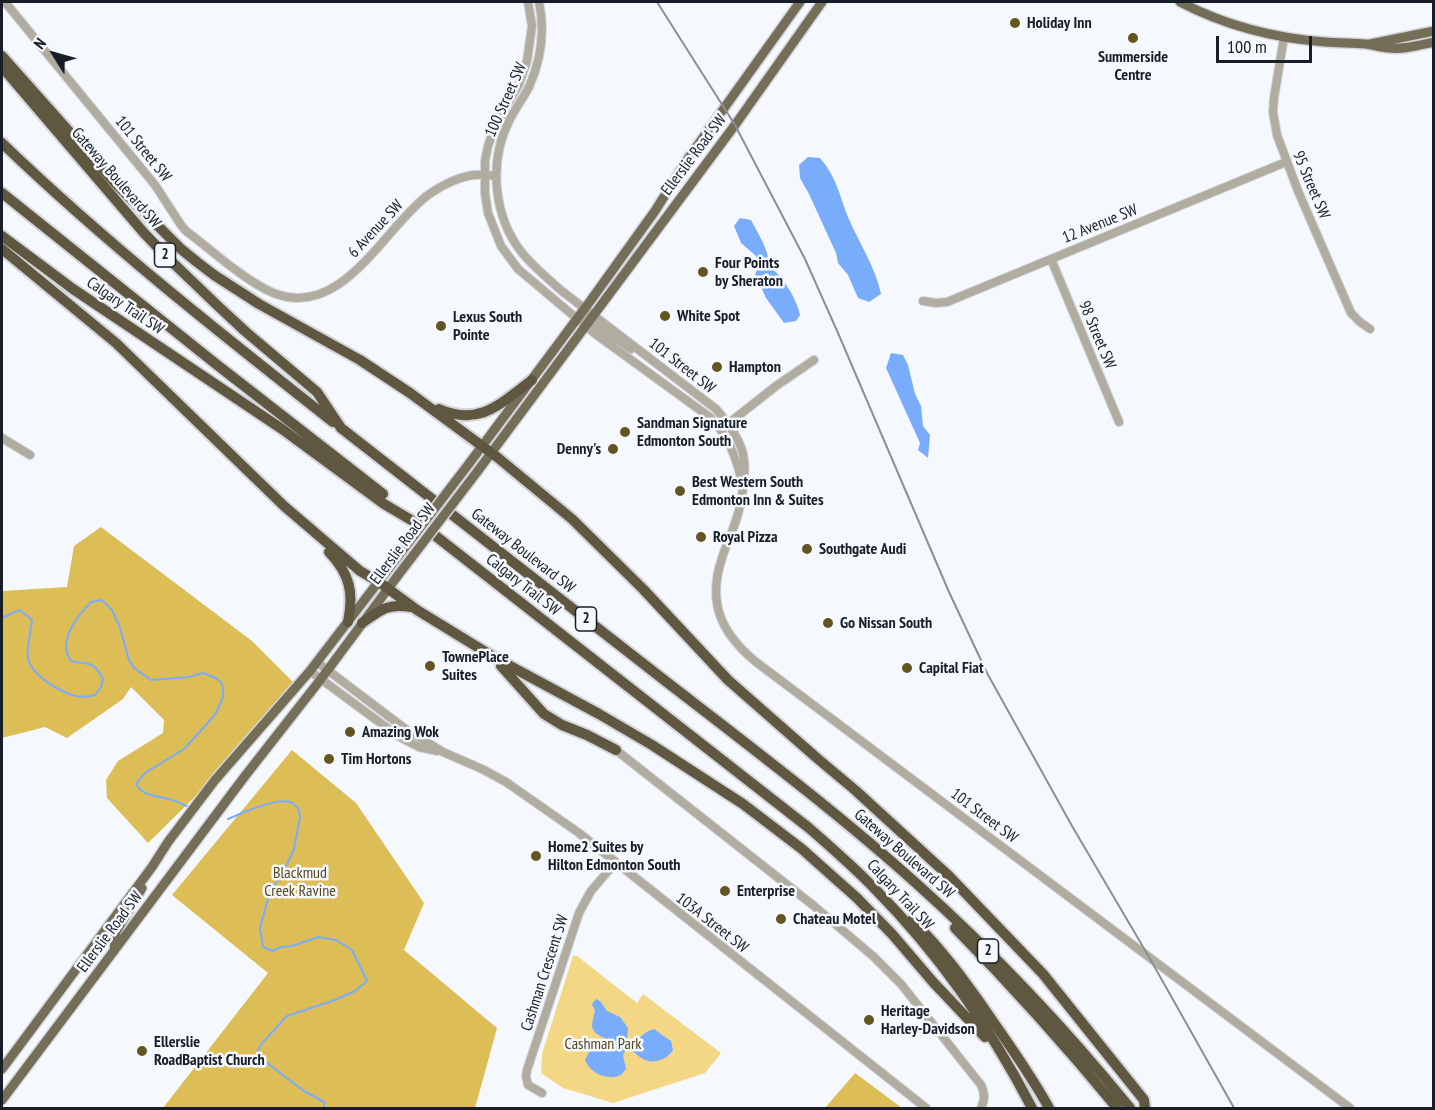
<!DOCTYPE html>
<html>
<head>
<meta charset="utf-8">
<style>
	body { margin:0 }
	#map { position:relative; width:1435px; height:1110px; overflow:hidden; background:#f5f8fd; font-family:"PT Sans Narrow",sans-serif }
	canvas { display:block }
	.frame { position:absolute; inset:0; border:3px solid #181e27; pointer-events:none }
	.north { position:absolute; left:24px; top:24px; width:60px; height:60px; -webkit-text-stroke:4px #f5f8fd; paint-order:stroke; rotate:307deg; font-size:16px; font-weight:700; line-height:24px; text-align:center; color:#181e27 }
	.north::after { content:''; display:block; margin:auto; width:21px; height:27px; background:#181e27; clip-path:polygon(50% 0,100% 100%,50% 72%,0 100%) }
	.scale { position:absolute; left:1216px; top:36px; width:96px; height:27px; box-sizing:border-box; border:3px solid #181e27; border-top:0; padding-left:8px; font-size:18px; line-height:21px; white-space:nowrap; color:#181e27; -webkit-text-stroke:4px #f5f8fd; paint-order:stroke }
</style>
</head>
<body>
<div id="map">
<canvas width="1435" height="1110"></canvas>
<div class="frame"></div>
<div class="north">N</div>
<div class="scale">100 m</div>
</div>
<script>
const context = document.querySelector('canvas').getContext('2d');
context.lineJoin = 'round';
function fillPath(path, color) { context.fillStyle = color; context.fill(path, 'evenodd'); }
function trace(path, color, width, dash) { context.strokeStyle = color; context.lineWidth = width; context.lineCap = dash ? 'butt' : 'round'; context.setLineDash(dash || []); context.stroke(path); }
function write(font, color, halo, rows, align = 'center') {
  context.font = font + ' "PT Sans Narrow",sans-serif'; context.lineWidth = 5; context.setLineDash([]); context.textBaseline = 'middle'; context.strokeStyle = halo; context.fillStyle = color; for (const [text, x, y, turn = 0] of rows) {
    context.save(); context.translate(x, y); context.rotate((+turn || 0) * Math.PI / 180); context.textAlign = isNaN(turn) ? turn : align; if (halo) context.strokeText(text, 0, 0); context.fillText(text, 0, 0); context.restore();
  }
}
fillPath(new Path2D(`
	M573,956H577L637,1003L643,994L721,1053L705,1073L613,1103L563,1088L541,1073L542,1054Z`), '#f3d784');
fillPath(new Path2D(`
	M101,527L252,641L294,683L209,783L148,843L107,798L106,780L118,761L163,733L164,720L131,687L123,699L67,738L45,727L2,738V591L67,587L74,546Z
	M292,750L356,803L424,903L404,950L497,1028L475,1108H163L268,973L172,895Z
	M855,1073L902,1108H825Z`), '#ddbd56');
fillPath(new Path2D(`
	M808,157L820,158C837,178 839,194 848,217C859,243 875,266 881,294L869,302L858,298L848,275L838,263L836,253L809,194L800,178L799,165Z
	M740,218L751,220C758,234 769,249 769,266C783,277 796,297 800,315L796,321L784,323L766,298L755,274L760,264L755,255L741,243L734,226Z
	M891,353L903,355L908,365L915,394L921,406L923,426L930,435L928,458L918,450L920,443L886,368Z
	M597,999L601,1002L607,1011L620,1017L628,1028L627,1042C639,1043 637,1039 645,1033C646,1032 653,1029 654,1029L671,1041L673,1050C668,1059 653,1065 643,1059C636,1055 633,1050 626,1049L623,1055L626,1069L621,1075C618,1076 614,1078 611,1077C599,1077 589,1070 585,1060L589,1052L594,1049L607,1051L613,1050L616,1045C608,1038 593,1036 592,1026C592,1022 594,1015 595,1010L592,1005L593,1002Z`), '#79adfb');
trace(new Path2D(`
	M2,618L19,610L25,614L32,620C31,632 26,649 28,659C32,676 60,692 76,696C83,698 89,696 95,695L101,687L103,679C93,660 89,665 71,661C57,642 77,616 91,602L101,600L105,603L112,610L120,628L129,660L134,668L151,680L189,677L203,673L216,678L221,682L223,687V697L216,713L206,725L184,749L145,773L136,784C143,796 157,796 168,799C175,800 182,804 188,807
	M228,819C242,813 275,798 290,802C293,803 295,806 298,808L300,817L294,849L286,866L269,895L260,928L263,947L273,951L281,947L292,946L318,937L336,940L352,950L367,981L355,991L335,1000L287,1016L263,1042L258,1050V1056L304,1091L324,1102V1108`), '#79adfb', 2);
const minor = new Path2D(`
	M5,2L155,185L181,225L186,231C202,243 217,256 233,268C247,278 260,288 276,294C343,318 384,228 428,195C441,186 458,177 474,175C481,174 489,175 496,176
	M528,2L532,26L527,61L519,84L495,126L488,146L485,161V193L488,213L501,246L518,269L594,333L711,418C728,436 735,455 741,478
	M539,2C545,30 541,60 529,87C523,98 516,108 510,119C488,161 493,217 523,254C535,268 549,280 563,292L716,409C727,421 743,443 744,460C746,472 742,499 739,510C735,527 727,542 722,558C707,603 721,633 756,662L1350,1108
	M1284,37L1274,98L1273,112L1277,135L1298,191L1351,313L1360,322L1370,329
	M1051,259L1119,422
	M923,301L936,303L947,302L1286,162
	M586,319L631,349
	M724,427L776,386L814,360
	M2,438L30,455
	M317,662L404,728L443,752L482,769L506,782L579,833L926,1108
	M310,671L398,736L419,747L437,751
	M616,750L814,906L874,957L901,984L981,1085C985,1094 985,1100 981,1108
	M542,1093L528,1085L526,1076L527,1070L579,913L591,891L615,863`);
const major = new Path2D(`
	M1180,2C1226,26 1273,38 1325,42C1338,43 1352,43 1366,44C1374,45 1381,48 1388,48C1403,50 1420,45 1434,42
	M1370,44L1434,31
	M468,465L591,300L655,211L687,160L800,2
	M477,472L735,125L822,2
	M114,951L116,932L142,888
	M2,1069L152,867L168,842L215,780L310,671L389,568
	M2,1100L245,776L321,679L399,574`);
const highway = new Path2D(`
	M2,56L115,183L181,249L197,262L214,275L259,304L360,360L410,393L497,457L572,519L643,589L728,680L818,759L855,790L949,876L1043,974L1144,1100L1145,1108
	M2,67L144,233L169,259L219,307L246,332L317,392L341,428C450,513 559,598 668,683C752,748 838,813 917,884C994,953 1065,1028 1130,1108
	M2,143C106,243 220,333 333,422
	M2,193L216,364L383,494
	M2,236L73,289L282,429L384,504L428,530L809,828C832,848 855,868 876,890C939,954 991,1029 1032,1108
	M2,249L116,343L284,506L360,571L379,582L417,610L497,659L599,714L652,745L743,804L802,849L857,898L892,934L933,982L985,1037
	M439,409C480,427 501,403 532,380
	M329,552C350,574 354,593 348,622
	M362,623C381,610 387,603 411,607
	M501,666L544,714L562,725L587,735L616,750
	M912,920C941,948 965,981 988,1014C1009,1045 1031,1075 1049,1108
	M955,928C1012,986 1066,1046 1117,1108`);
trace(minor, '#d2d5db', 10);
trace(major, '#d2d5db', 12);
trace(highway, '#d2d5db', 14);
trace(minor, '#b0aca0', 8);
trace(major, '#746d58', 9);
trace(highway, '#5f573f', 10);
trace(new Path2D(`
	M657,2L735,125L805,259L838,333L949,592L987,673L1072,826L1149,957L1234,1108`), '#8b8f96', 2);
const majorBridge = new Path2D(`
	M389,568L468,465
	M399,574L477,472`);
trace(majorBridge, '#d2d5db', 12, []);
trace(majorBridge, '#746d58', 9);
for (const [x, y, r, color] of [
	[1015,23,6,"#645421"],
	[1133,38,6,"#645421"],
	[703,272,6,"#645421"],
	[665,316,6,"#645421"],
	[441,326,6,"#645421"],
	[717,367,6,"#645421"],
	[625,432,6,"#645421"],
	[613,449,6,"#645421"],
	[680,491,6,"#645421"],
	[701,537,6,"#645421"],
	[807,549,6,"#645421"],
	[828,623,6,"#645421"],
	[430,666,6,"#645421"],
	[907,668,6,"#645421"],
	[350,732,6,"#645421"],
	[329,759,6,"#645421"],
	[536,856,6,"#645421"],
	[725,891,6,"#645421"],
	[781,919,6,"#645421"],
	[869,1020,6,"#645421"],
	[142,1051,6,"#645421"]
]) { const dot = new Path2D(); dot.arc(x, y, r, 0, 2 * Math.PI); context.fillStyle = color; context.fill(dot); trace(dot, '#f5f8fd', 2); }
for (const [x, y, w] of [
	[165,255,21],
	[586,619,21],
	[988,951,21]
]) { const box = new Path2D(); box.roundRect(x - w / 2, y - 12, w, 24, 4.5); context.fillStyle = '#f5f8fd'; context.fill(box); trace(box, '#181e27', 1.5); }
write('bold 15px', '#181e27', null, [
	["2",165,255],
	["2",586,619],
	["2",988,951]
]);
write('bold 16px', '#181e27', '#f5f8fd', [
	["Holiday Inn",1027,23],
	["Summerside",1133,57,"center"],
	["Centre",1133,75,"center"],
	["Four Points",715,263],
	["by Sheraton",715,281],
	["White Spot",677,316],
	["Lexus South",453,317],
	["Pointe",453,335],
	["Hampton",729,367],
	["Sandman Signature",637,423],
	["Edmonton South",637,441],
	["Denny's",601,449,"right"],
	["Best Western South",692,482],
	["Edmonton Inn & Suites",692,500],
	["Royal Pizza",713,537],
	["Southgate Audi",819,549],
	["Go Nissan South",840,623],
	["TownePlace",442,657],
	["Suites",442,675],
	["Capital Fiat",919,668],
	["Amazing Wok",362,732],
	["Tim Hortons",341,759],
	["Home2 Suites by",548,847],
	["Hilton Edmonton South",548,865],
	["Enterprise",737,891],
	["Chateau Motel",793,919],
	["Heritage",881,1011],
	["Harley-Davidson",881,1029],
	["Ellerslie",154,1042],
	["RoadBaptist Church",154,1060]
], 'left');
write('16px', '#181e27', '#f5f8fd', [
	["100 Street SW",506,100,-66],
	["101 Street SW",143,149,51],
	["Ellerslie Road SW",694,155,-53],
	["Gateway Boulevard SW",116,178,49],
	["95 Street SW",1311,185,67],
	["12 Avenue SW",1100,224,-22],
	["6 Avenue SW",376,229,-47],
	["Calgary Trail SW",125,306,34],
	["98 Street SW",1097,335,67],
	["101 Street SW",682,366,38],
	["Ellerslie Road SW",403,544,-53],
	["Gateway Boulevard SW",523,551,38],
	["Calgary Trail SW",523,585,38],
	["101 Street SW",984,816,37],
	["Gateway Boulevard SW",904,854,41],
	["Calgary Trail SW",900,895,47],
	["103A Street SW",712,923,38],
	["Ellerslie Road SW",110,932,-53],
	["Cashman Crescent SW",545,973,-72]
]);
write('16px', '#56481e', '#f5f8fd', [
	["Blackmud",300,873],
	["Creek Ravine",300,891],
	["Cashman Park",603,1044]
]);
</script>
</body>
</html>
